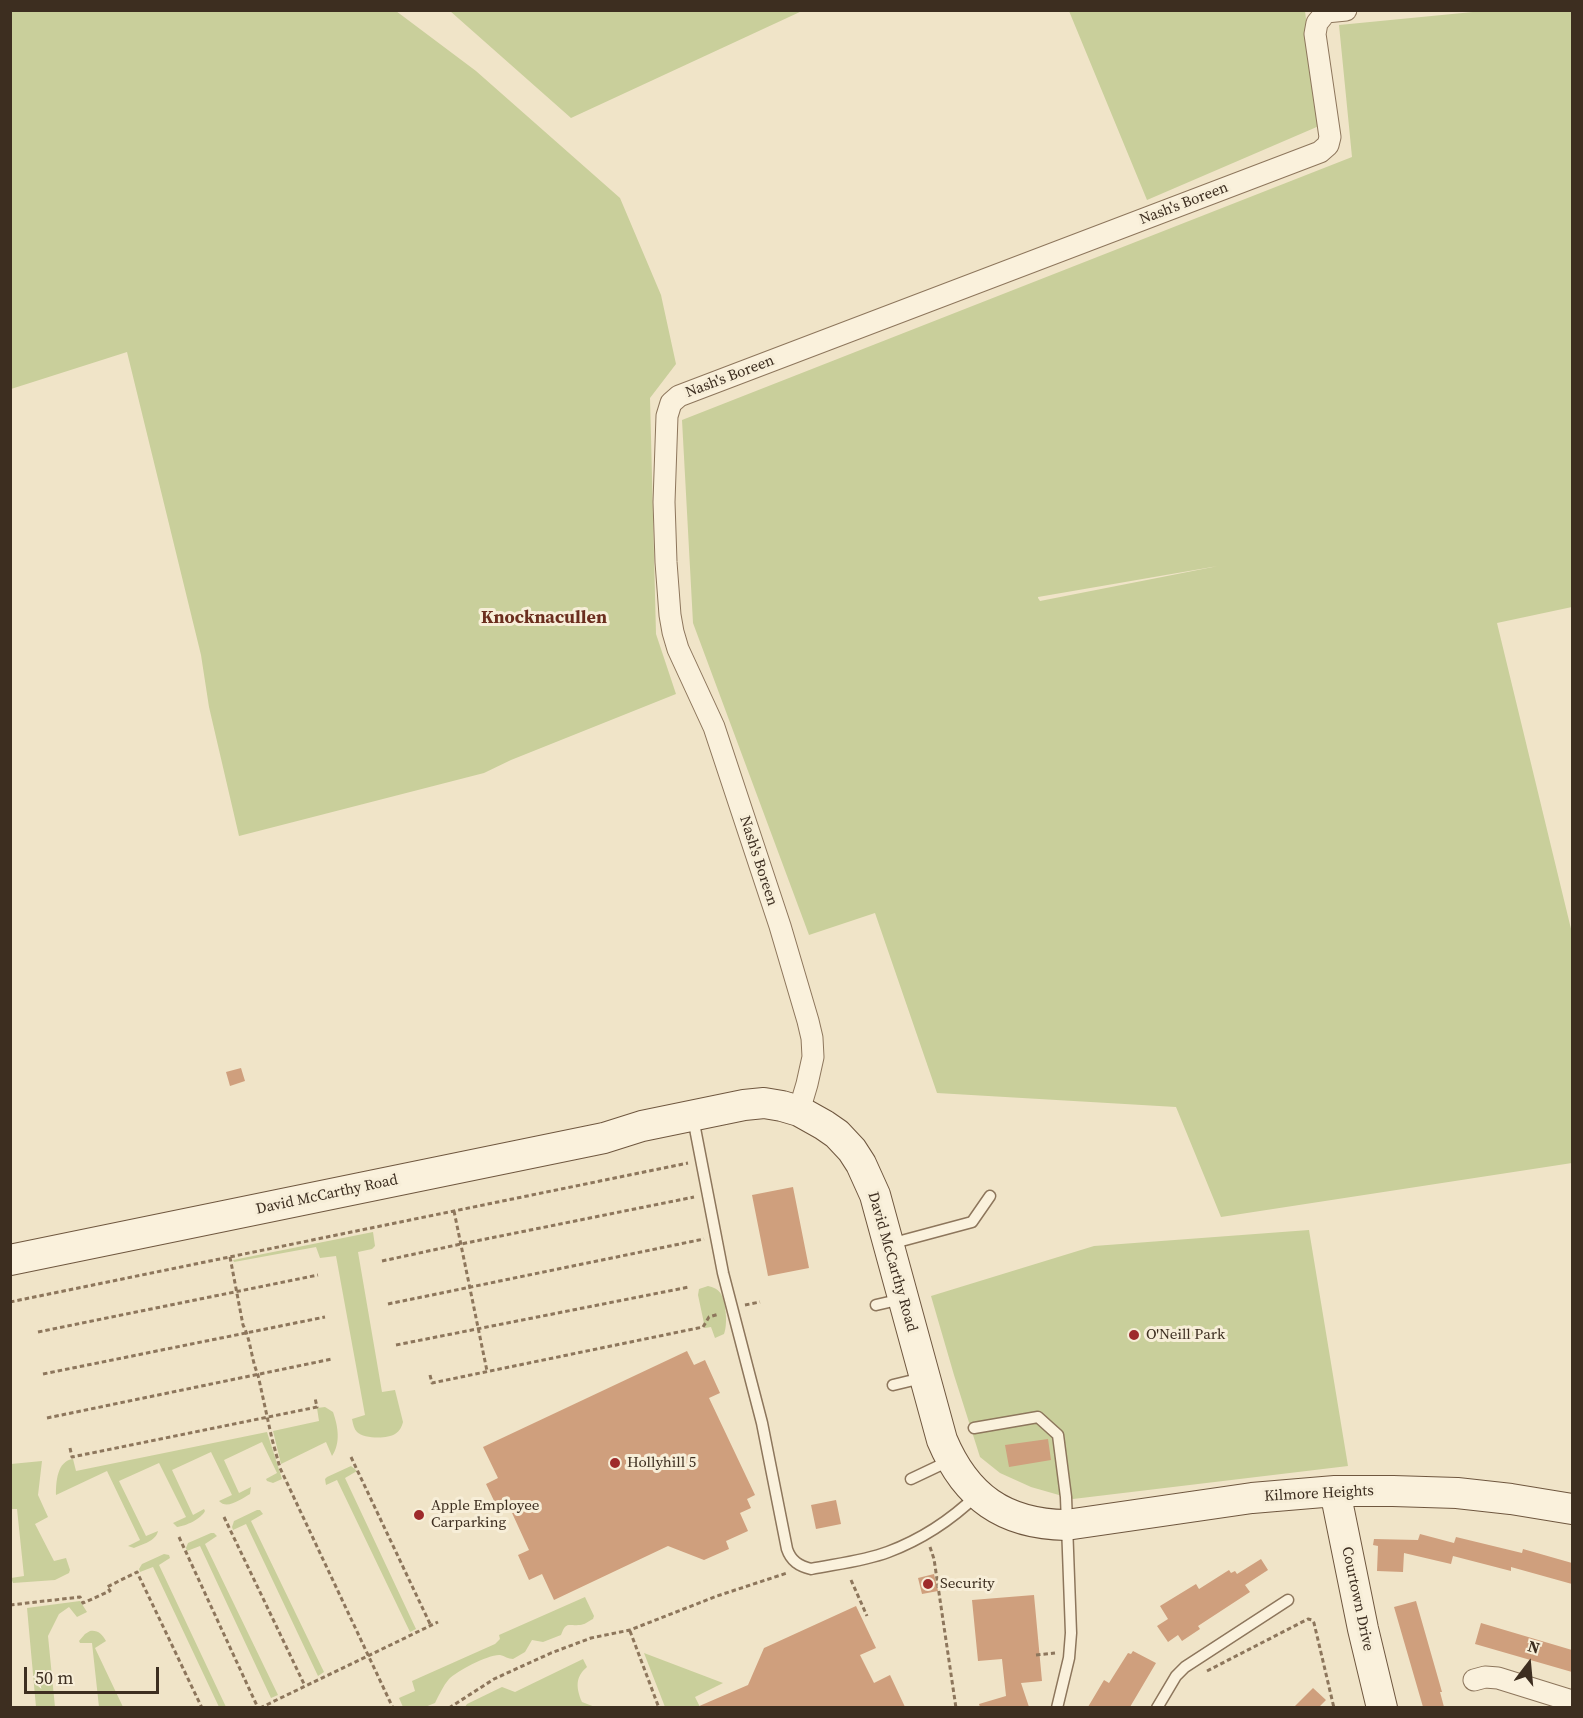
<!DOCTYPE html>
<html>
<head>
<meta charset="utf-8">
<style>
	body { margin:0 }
	#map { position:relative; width:1583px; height:1718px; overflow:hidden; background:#f0e4c8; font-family:"Source Serif 4",serif }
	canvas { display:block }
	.frame { position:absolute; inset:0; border:12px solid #3d2e20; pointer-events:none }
	.north { position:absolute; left:1499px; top:1634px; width:60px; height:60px; -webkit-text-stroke:4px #f7eed8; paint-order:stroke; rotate:16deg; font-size:16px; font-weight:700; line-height:24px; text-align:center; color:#3d2e20 }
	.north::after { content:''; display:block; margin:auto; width:21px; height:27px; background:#3d2e20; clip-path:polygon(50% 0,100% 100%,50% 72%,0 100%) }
	.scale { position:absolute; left:24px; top:1667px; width:135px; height:27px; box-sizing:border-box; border:3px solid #3d2e20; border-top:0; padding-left:8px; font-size:18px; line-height:21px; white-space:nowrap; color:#3d2e20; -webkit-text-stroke:4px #f7eed8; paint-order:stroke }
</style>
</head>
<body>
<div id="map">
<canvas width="1583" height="1718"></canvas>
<div class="frame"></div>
<div class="north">N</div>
<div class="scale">50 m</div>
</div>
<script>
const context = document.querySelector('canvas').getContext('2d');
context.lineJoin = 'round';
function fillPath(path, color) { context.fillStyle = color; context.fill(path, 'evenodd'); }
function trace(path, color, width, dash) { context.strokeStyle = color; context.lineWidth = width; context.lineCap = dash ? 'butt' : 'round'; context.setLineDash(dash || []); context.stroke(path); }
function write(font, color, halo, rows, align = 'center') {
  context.font = font + ' "Source Serif 4",serif'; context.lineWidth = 6; context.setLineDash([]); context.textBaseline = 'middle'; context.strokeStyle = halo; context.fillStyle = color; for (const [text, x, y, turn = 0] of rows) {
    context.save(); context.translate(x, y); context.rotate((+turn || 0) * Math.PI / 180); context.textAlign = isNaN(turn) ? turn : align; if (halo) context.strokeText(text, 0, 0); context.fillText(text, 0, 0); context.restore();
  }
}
fillPath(new Path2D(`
	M10,11H396L476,71L620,198L661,295L676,364L650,398L656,634L676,694L511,760L484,773L239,836L209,707L201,655L127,352L11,389Z
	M450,11H802L571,118Z
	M1069,11H1305L1319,126L1147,200Z
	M1483,11H1572V607L1497,623L1572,933V1163L1221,1217L1176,1107L937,1093L875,913L809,935L693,623L682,420L1352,157L1339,25ZM1218,566L1040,601L1038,598V597Z
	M1309,1230L1348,1466L1073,1499L1031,1487L1000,1473L980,1457L954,1375L931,1296L1094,1246Z
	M373,1232L375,1246L372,1249L358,1252L382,1392L395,1390L403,1422C402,1426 400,1431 395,1434C388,1439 364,1439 357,1432C354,1429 353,1424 352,1419L365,1415L336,1256L320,1258L316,1247L234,1262L233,1260Z
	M708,1286C713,1287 718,1289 721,1294C726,1302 728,1325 724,1334L715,1338L711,1327L705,1328L698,1295L699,1289Z
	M325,1407L333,1412C338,1426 341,1443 332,1456L326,1442L281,1464L273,1431L319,1421L317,1408Z
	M267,1432L282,1479L273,1483L267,1481L266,1479L277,1473L262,1442L224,1460L239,1493L251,1487L250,1494C241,1499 227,1510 219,1501L232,1495L211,1452L172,1470L193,1515L204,1509L205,1511C201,1519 186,1526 177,1527L173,1523L186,1517L159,1463L119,1481L146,1536L158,1531C156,1541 143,1544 134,1548L128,1546L140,1540L107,1471L56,1495C56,1482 57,1461 73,1459L76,1471Z
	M42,1461L38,1495L48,1517L35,1524L54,1561L66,1558L70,1570L69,1573L55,1580L13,1583L11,1578L24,1576L17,1509H11V1464Z
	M351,1466L357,1471L345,1478L416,1629L410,1632L337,1480L326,1485L325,1479L327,1477Z
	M257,1510H260L263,1514L251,1521L324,1672L318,1676L246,1524L233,1530L232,1527L234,1521Z
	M211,1533H214L217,1536L205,1544L278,1695L271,1698L200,1546L187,1551L186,1548L188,1543Z
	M164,1554L169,1555L170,1558L159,1565L226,1707H219L153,1567L140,1572L139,1569L142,1564Z
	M585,1597L594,1616L593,1619C589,1621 584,1625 580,1625C568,1626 566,1621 561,1635L543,1642L532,1640L525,1652L513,1659C508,1659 505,1656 500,1655C489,1654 457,1671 449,1679C443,1686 439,1695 435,1703L425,1707H403L399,1698L415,1691L412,1681L495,1644L500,1639L499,1635Z
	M80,1601L87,1612L77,1617L69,1607L59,1614L48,1636L55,1707H36L27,1608Z
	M90,1631C98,1630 102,1634 106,1641L95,1648L123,1707H99L92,1643H80L79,1641L85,1634Z
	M644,1653L723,1683L695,1697L700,1707H665Z
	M583,1659L587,1667C575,1677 576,1688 582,1702L595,1707H465L467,1704L502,1687L515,1692Z`), '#c9cf9b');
fillPath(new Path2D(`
	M241,1068L245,1081L230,1086L226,1072Z
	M793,1187L809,1268L768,1276L752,1195Z
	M687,1351L694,1365L705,1360L720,1393L709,1398L755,1495L747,1499L751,1508L740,1513L748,1531L726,1541L729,1549L704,1560L668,1546L554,1600L542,1574L529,1580L518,1555L529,1550L507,1502L497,1507L486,1484L498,1478L483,1447Z
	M1048,1439L1051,1460L1009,1467L1005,1445Z
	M836,1500L841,1524L816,1529L811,1505Z
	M1420,1534L1454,1543L1456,1537L1522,1553L1523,1549L1572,1563V1584L1511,1567V1571L1453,1556L1451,1564L1404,1553L1403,1572L1377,1571L1378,1546L1373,1545L1374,1539L1418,1540Z
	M1261,1559L1268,1570L1245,1585L1250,1592L1198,1626L1200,1629L1182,1641L1178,1635L1168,1642L1157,1626L1168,1619L1160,1606L1196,1584L1199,1589L1229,1570L1231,1573L1235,1571L1237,1574Z
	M934,1574L938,1591L922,1594L918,1578Z
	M1034,1595L1042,1681L1021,1683L1029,1707H980L979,1704L1006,1696L1002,1659L978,1661L972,1600Z
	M1416,1601L1442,1692H1440L1444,1707H1423L1394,1607Z
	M856,1606L876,1648L860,1655L874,1683L890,1675L905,1707H697L748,1685L764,1648Z
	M1481,1623L1572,1650V1672L1475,1644Z
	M1133,1651L1156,1663L1130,1707H1088L1104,1680L1109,1683L1128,1653L1131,1654Z
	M1313,1688L1326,1700L1319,1707H1294Z`), '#cf9f7d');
const lane = new Path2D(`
	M693,1118L723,1273L762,1423L787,1549C791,1561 799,1566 811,1569C836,1564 864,1561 888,1552C920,1540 952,1519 977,1495
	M890,1244L972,1222L990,1196
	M876,1305L902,1299
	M893,1385L922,1378
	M974,1428L1038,1417L1058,1435L1066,1497L1071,1633L1069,1658L1057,1708
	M911,1479L949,1461
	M1157,1708L1176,1676L1185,1667L1288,1600`);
const street = new Path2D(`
	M799,1111L807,1084L813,1057L812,1038L808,1021L780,926L714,727L678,649L673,632L670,615L666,562L664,502L667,416L671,403L679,396L1320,152L1328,145L1330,137L1315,34L1317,23L1326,12L1346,10
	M1474,1680L1485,1677L1498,1678L1572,1701`);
const secondary = new Path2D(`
	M10,1260L604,1138L642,1126L744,1105L764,1103L782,1106L799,1111L824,1125L837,1134L852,1150L861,1164L875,1195L942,1440C966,1497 1004,1524 1066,1525L1252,1498L1335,1491H1393L1457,1493L1511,1499L1572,1509
	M1335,1491L1363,1629L1382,1708`);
trace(lane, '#8d765c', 13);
trace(street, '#8d765c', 23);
trace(secondary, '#6f573f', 32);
trace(new Path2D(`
	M454,1211L487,1371
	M230,1257L243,1325C251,1340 251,1359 258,1375L272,1439L280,1468L393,1708
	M382,1261L461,1244L694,1197
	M10,1302L688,1163
	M388,1304L704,1239
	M745,1305L760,1302
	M38,1332L318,1275
	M396,1345L689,1287
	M43,1374L325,1317
	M430,1375L432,1383L703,1327L709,1317L719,1314
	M47,1418L332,1359
	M70,1448L72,1457L317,1407L315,1398
	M351,1457L431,1626
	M224,1517L305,1686
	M179,1537L258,1708
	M930,1547L934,1559L956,1708
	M851,1580L867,1616
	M10,1605L80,1597L83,1603L110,1591L107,1587L137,1572L202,1708
	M630,1631L659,1708
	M1036,1655L1055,1653
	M1207,1671L1308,1619L1312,1620L1314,1623L1334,1708
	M260,1708L438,1622
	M449,1708L494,1679L551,1653L591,1638L630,1630L717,1596L787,1573`), '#8d765c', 3, [4.5, 3]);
trace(lane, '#faf1dc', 10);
trace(street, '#faf1dc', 21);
trace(secondary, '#faf1dc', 30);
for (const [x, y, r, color] of [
	[1134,1335,6,"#9e2a2b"],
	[615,1463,6,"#9e2a2b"],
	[419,1515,6,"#9e2a2b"],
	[928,1584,6,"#9e2a2b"]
]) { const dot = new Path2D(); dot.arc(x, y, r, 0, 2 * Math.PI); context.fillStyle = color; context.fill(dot); trace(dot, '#f7eed8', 2); }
write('15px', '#3d2e20', '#f7eed8', [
	["Nash's Boreen",1184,204,-21],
	["Nash's Boreen",730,377,-21],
	["Nash's Boreen",758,861,72],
	["David McCarthy Road",327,1195,-12],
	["David McCarthy Road",892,1262,74],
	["Kilmore Heights",1319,1494,-3],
	["Courtown Drive",1357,1599,78]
]);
write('15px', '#3d2e20', '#f7eed8', [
	["O'Neill Park",1146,1335],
	["Hollyhill 5",627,1463],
	["Apple Employee",431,1506],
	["Carparking",431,1523],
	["Security",940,1584]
], 'left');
write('bold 18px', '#6b2e1e', '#f7eed8', [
	["Knocknacullen",544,618]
]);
</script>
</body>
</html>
